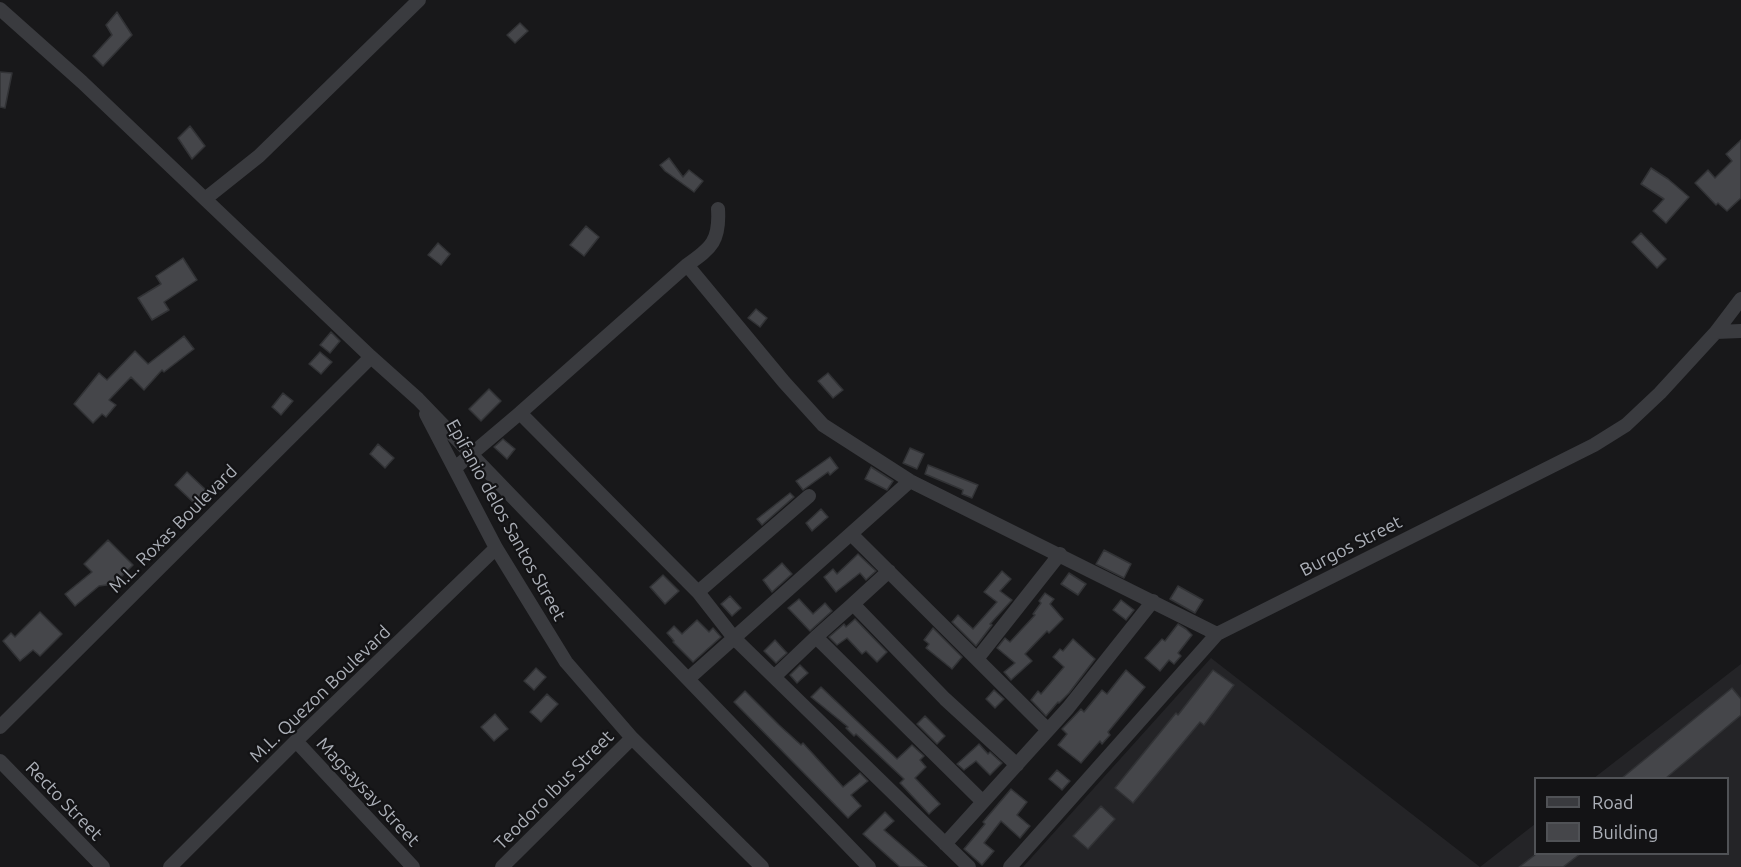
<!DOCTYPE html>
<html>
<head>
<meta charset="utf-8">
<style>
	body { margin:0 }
	#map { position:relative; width:1741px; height:867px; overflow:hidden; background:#18181a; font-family:Ubuntu,sans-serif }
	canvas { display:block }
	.legend { position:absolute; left:1534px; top:777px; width:195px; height:78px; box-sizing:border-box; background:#131315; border:2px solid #505256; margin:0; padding:8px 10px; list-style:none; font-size:18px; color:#acb0b8 }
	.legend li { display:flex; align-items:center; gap:12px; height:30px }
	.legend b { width:30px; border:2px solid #505256 }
</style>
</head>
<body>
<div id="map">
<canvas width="1741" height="867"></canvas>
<ul class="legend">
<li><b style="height:8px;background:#3a3b3f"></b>Road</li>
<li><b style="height:16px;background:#45464a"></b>Building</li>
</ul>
</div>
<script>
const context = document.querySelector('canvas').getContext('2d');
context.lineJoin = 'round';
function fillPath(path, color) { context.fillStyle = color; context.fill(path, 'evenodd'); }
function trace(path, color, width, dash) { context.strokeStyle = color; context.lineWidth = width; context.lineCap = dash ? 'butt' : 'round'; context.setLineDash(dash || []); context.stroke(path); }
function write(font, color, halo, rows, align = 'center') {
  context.font = font + ' Ubuntu,sans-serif'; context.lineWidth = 4.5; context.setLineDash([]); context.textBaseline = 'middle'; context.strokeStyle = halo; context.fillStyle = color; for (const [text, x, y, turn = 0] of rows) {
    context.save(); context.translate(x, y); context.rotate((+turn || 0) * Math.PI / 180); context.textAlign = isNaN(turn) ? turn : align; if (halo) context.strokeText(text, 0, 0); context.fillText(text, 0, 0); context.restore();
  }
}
fillPath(new Path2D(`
	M1211,658L1480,867H1023Z
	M1741,664V867H1480L1535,824L1536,854H1728V778H1594Z`), '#242427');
const building = new Path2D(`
	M117,12L132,35L103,66L93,56L112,35L106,25Z
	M520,23L528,31L515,43L507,35Z
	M0,72L12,73L5,108L0,107Z
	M190,126L205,146L192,159L178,138Z
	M1741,140V198L1727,211L1718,203L1716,205L1695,183L1708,170L1715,178L1732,161L1726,154Z
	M669,158L683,177L689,170L703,181L694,192L665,171L660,165Z
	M1651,168L1668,179L1689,197L1666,223L1653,211L1664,199L1641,184Z
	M586,226L599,237L584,256L570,245Z
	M1641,233L1666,259L1657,268L1632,242Z
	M438,243L450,254L441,265L428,255Z
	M183,258L197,280L164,302L169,310L152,320L138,298L161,284L156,276Z
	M756,309L767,318L760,327L748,318Z
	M331,332L340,341L330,353L320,345Z
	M184,336L194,349L164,372L162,370L144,390L131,377L109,400L116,405L106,417L102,414L93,423L74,404L99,373L107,380L135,351L148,364Z
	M320,352L332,362L321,374L309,364Z
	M828,373L843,390L833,398L818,381Z
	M489,389L501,401L481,421L469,409Z
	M283,393L293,401L281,415L272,407Z
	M503,439L515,449L507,459L494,447Z
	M378,444L394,458L385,468L370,454Z
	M910,448L924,454L917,469L903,463Z
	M830,457L838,468L830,475L828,472L803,490L796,481Z
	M928,465L978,485L972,498L962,494L963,490L925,474Z
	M871,467L893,481L887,490L865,479Z
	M187,472L207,491L195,504L175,485Z
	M790,493L794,497L762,525L757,519Z
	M821,509L828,517L812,531L806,523Z
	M108,540L133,565L114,584L99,586L75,606L65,594L92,572L84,564Z
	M1104,550L1131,564L1124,578L1096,564Z
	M858,554L876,571L866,580L860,573L836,592L824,577L833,569L837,574Z
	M782,563L792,574L772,592L763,580Z
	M1002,571L1011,579L1000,591L1012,600L990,624L992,625L976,646L952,622L958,615L973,629L997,602L984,592Z
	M1069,573L1086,584L1078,595L1061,584Z
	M663,575L679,591L665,604L650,587Z
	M1178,586L1203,600L1195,613L1170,599Z
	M1045,593L1054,599L1050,604L1063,619L1049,633L1047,631L1025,654L1032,661L1011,680L1004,672L1015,663L997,648L1005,638L1010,642L1035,615L1033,614L1041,603L1039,601Z
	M730,596L741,608L732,616L721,604Z
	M799,599L813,614L825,603L832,611L810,631L788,608Z
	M1121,600L1134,610L1126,620L1113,610Z
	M40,612L62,634L40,656L33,650L20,661L3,641L11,633L15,637Z
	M855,619L887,652L877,662L866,651L862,654L847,638L837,645L829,637L844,624L846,627Z
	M697,620L709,632L713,628L721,637L693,662L673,642L674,641L667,633L674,626L682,634Z
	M1178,624L1186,629L1192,635L1178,653L1181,656L1174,664L1169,660L1160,671L1145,658L1162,639L1165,641Z
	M933,628L962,657L952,669L926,648L929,644L924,640Z
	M1073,639L1095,659L1069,693L1059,703L1058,702L1046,716L1031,700L1038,691L1041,694L1064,667L1053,657L1060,649L1063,651Z
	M775,640L787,653L776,663L764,651Z
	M800,665L808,673L797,683L790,675Z
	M536,668L546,677L534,690L524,681Z
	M1126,670L1145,687L1108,732L1110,735L1102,744L1100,741L1081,763L1058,745L1067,734L1062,729L1081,709L1084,712L1102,690L1107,694Z
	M1213,670L1234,685L1204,725L1200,722L1133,803L1115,788L1176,713L1178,715Z
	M821,687L897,759L912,745L924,756L920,760L926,767L915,778L940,804L929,814L900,783L904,779L856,734L854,736L846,728L848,727L811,697Z
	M1732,688L1741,699V715L1666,778H1622Z
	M994,690L1004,699L995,708L986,699Z
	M745,691L779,725L801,745L803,743L843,787L860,773L868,781L851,795L861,806L848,818L734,702Z
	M547,694L558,704L541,722L530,712Z
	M495,714L508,729L494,741L481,727Z
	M925,716L945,736L937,744L917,724Z
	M979,744L988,754L990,752L1002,763L990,775L976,761L964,770L957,764Z
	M1057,770L1070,781L1062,790L1049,779Z
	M1011,789L1027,802L1017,815L1030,826L1020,838L1001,821L984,843L994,851L982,865L964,849L985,824L983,822Z
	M1101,806L1115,819L1088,849L1073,836Z
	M885,812L894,821L884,830L927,867H900L863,834Z
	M1536,854H1580L1563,867H1519Z`);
fillPath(building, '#45464a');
trace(building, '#323336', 1.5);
trace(new Path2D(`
	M0,9L82,82L371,357L418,399L869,867
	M205,199L259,156L419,0
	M687,265L784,382L823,425L910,481L1217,634
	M1716,332L1741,331
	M520,413L698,592L734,638L969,867
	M426,414L496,548L566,662L632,738L762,867
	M455,468L520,413L687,265C712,248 720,240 718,209
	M851,534L1048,730
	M889,571L853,604L945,699L1017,765
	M698,592L809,496
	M853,604L816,637L983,802
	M977,659L1060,554
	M774,677L816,637
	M688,679L910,481
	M0,727L371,357
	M296,741L413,867
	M0,761L103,867
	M945,844L1068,708L1153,601
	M170,867L296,741L496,548
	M502,867L632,738
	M1010,867L1217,634L1594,445L1626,425L1660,393L1716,332L1741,299`), '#3a3b3f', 14);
write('18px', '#acb0b8', '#131315', [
	["Epifanio delos Santos Street",506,520,61],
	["M.L. Roxas Boulevard",173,529,-45],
	["Burgos Street",1351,546,-27],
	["M.L. Quezon Boulevard",320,694,-44],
	["Teodoro Ibus Street",554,790,-45],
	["Magsaysay Street",368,792,47],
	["Recto Street",64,801,46]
]);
</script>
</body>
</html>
